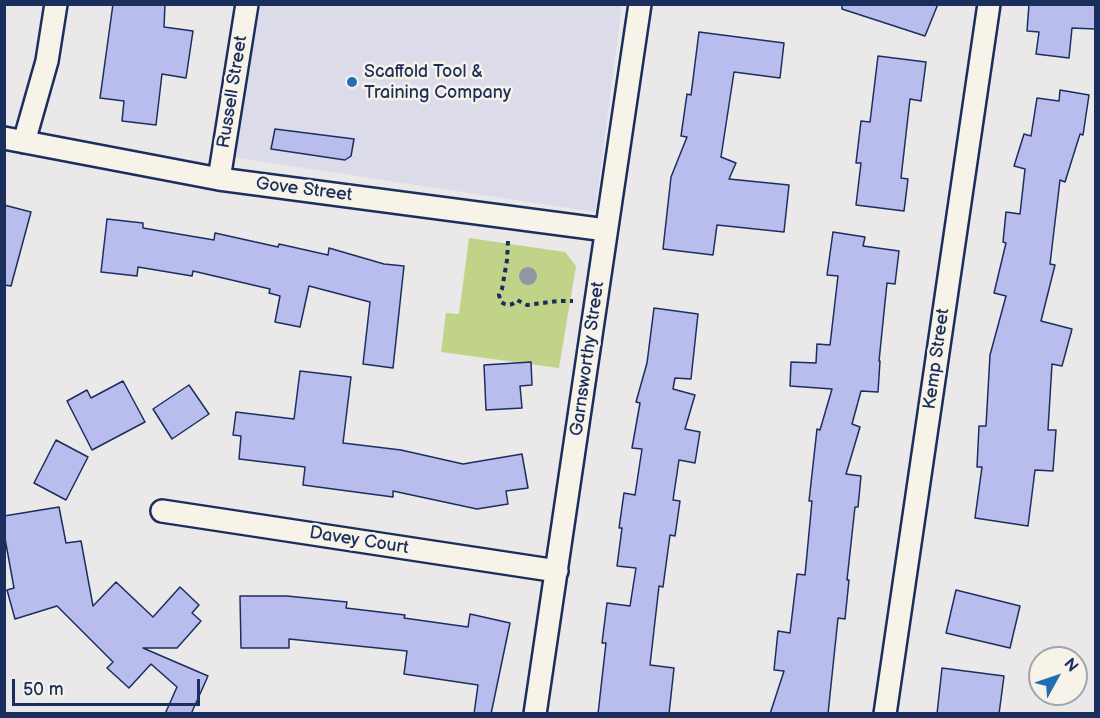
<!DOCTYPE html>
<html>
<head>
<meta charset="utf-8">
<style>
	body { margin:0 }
	#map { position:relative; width:1100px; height:718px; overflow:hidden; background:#eae8e9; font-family:"Balsamiq Sans",sans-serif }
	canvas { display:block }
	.frame { position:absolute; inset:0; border:6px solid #1b2f5e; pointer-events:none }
	.north { position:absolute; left:1028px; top:646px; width:60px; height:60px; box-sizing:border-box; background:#f7f3e8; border:2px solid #9fa5b1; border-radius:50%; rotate:50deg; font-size:16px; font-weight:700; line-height:24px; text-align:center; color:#1b2f5e }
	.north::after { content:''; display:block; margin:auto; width:21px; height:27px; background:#1f6fb2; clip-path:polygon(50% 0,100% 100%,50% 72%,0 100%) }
	.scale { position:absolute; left:12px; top:679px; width:188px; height:27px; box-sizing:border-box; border:3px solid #1b2f5e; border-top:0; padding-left:8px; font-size:18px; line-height:21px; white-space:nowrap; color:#1b2f5e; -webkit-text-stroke:4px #f7f3e8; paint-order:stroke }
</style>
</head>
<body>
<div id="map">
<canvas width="1100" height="718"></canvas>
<div class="frame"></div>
<div class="north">N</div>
<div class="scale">50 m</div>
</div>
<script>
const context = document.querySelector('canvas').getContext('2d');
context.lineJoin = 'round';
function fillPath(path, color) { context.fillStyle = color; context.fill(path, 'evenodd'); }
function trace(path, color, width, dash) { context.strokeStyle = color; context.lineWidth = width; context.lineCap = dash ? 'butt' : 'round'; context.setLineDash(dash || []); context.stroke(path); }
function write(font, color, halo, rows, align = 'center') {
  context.font = font + ' "Balsamiq Sans",sans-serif'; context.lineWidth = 5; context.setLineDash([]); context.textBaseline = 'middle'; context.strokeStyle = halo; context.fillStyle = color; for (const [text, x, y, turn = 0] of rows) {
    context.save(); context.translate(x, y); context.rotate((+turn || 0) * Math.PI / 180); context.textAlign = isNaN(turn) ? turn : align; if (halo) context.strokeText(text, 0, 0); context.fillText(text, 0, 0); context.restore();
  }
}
fillPath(new Path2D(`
	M261,5H622L595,212L232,157Z`), '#dbdbea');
fillPath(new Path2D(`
	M469,238L565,252L576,266L559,368L441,352L446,313L459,314Z`), '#c0d388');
const building = new Path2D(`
	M113,4H165L164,27L193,31L186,78L162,74L156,125L122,121L124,101L100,98Z
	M842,4H938L925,36L842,9Z
	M1029,4H1095V29L1072,28L1069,58L1036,54L1039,32L1027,31Z
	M699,32L784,43L780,78L734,72L721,157L736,163L729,179L789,185L784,232L717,225L713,255L663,249L671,177L687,137L681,136L687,94L691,95Z
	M878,56L926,62L921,101L910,99L901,178L908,179L904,211L856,205L861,163H856L861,121L870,122Z
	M1060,90L1089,95L1083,135L1080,134L1065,182L1060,180L1050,264L1055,265L1041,321L1072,329L1062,366L1052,364L1048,430H1056L1053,471L1035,470L1028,526L975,518L982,467H977L979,426H986L990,355L1006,296L994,293L1006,243L1003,242L1006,212L1020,214L1025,169L1014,166L1024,134L1031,136L1037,98L1059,101Z
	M275,129L354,139L351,156L345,160L271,149Z
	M4,205L31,212L11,286L4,285Z
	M107,219L143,223V228L214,240L215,233L278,247L279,244L328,255L329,248L384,264L404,266L393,368L363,364L370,302L309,286L300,327L275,322L280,296L269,293L270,289L193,271L192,276L138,267L137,276L101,272Z
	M833,232L865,237L863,246L899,251L895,284L887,283L879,361H880L878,392L861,391L852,424L860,427L846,474L861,476L858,507H855L847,580H849L845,619L838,618L828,714H770L784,671L774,670L778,631L790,633L797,574L805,575L812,501H809L817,429L820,430L832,389L790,386L791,362L816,363L817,344L830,345L838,276L827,275Z
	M654,308L698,314L691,379L675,378L673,389L695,395L685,429L700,432L695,463L679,460L673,500L680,501L675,536L670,535L663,587L659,586L650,665L674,668L669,714H598L606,643H602L607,603L630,606L636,568L617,566L622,528H619L624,493L635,495L642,449L632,448L640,403L636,402L647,363Z
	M531,362L532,385L520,386L522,408L486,410L484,365Z
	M300,371L351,377L343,443L401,450L463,464L522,454L528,488L506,491L508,504L477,509L393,491V497L303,485L305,467L239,459L241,436L233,435L236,412L294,419Z
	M123,381L145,422L92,450L67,401L87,390L91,398Z
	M189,385L209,414L172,439L153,409Z
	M56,440L88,457L66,500L34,483Z
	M59,507L66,543L81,541L93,606L116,582L153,617L180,587L199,605L192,613L201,621L177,648H143L208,676L191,714H165L177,687L151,664L129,688L107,668L113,662L57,606L15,619L7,590L14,588L4,533V516Z
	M956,590L1020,606L1010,648L946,633Z
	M240,596H287L347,602L346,608L405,615L404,618L468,627L470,614L510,623L491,714H474L478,685L404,674L407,651L289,639V648H241Z
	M942,668L1004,676L999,714H937Z`);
fillPath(building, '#b8bdee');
trace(building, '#1b2f5e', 1.5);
const street = new Path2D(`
	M4,138L219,179L606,230
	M24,142L47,61L56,4
	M219,179L247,4
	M162,511L557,571
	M535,714L640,4
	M885,714L989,4`);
trace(street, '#1b2f5e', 26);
trace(new Path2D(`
	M508,241L507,260L502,289L499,295L501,302C507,306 512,306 517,300L527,305L558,301H573`), '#1b2f5e', 4, [4.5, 4.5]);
trace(street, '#f7f3e8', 21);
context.fillStyle = '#8f99a2';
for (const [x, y] of [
	[528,276]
]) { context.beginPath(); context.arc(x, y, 9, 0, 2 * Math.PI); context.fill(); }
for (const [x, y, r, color] of [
	[352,82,6,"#1f6fb2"]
]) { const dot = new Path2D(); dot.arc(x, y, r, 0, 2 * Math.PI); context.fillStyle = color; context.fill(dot); trace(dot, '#f7f3e8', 2); }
write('18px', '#1b2f5e', '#f7f3e8', [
	["Scaffold Tool &",364,72],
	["Training Company",364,93]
], 'left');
write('18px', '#1b2f5e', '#f7f3e8', [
	["Russell Street",233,92,-81],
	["Gove Street",304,190,7],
	["Garnsworthy Street",588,359,-82],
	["Kemp Street",937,359,-82],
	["Davey Court",359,541,9]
]);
</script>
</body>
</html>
